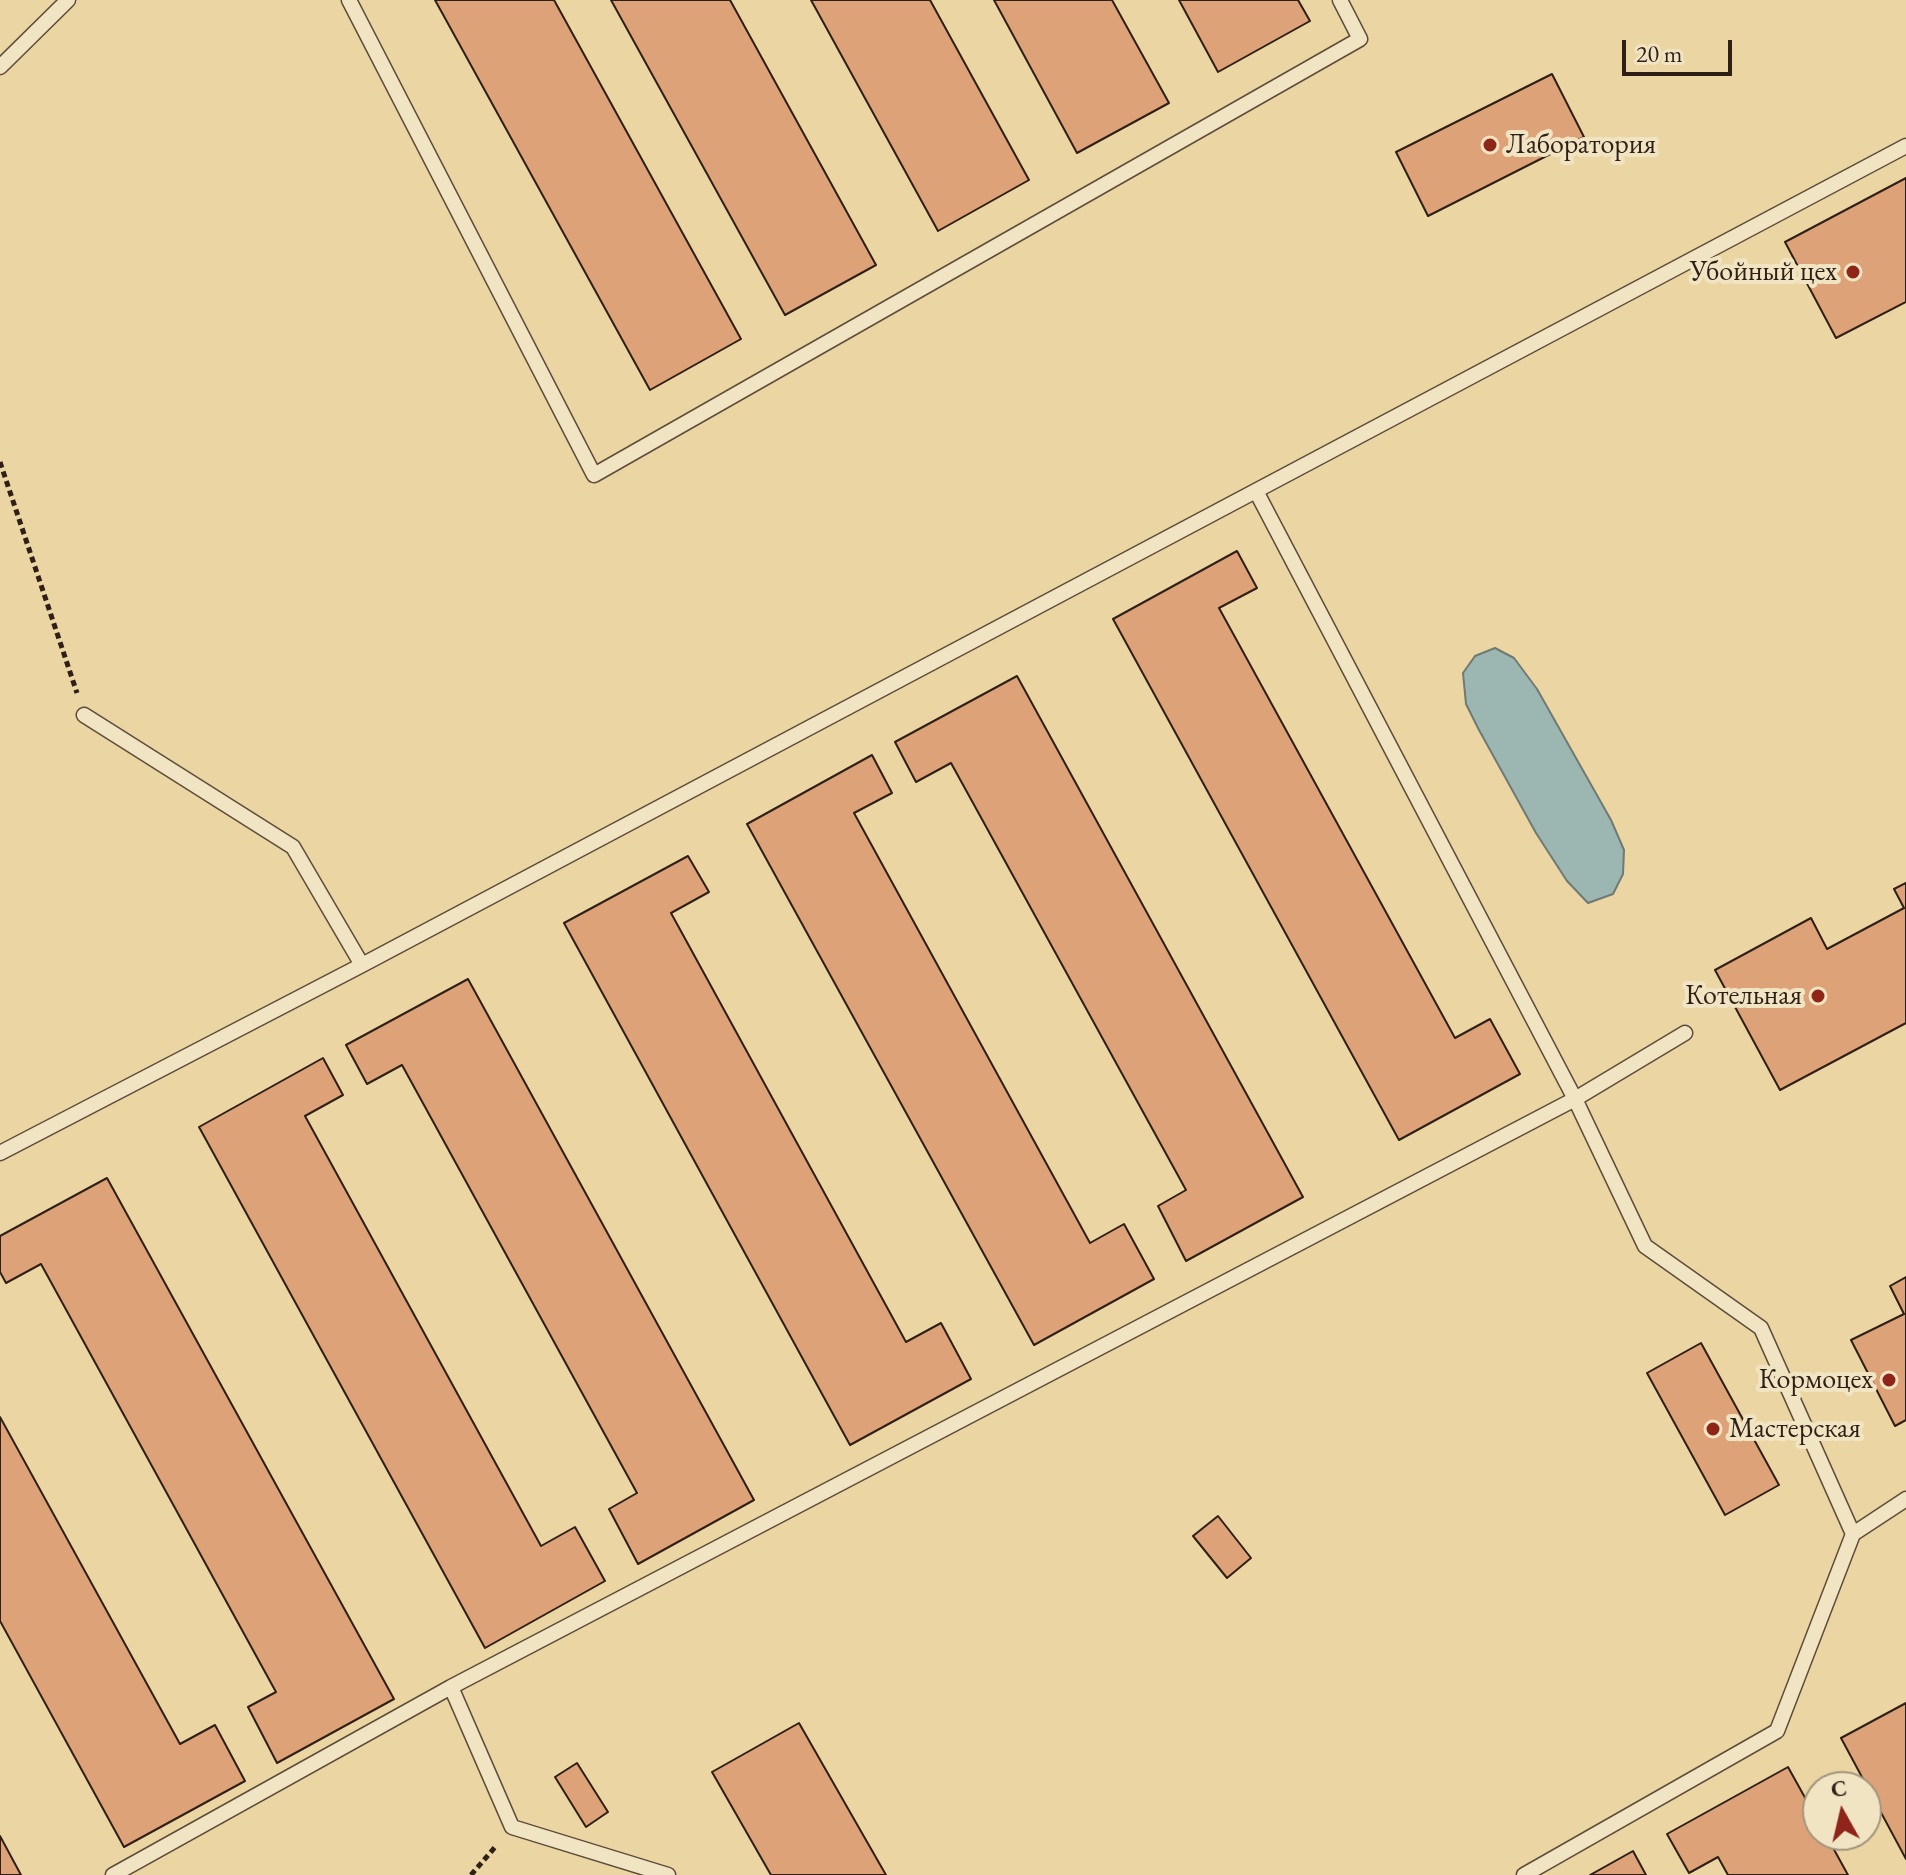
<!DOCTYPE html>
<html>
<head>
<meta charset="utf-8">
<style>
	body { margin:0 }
	#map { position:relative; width:1906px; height:1875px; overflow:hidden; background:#ead5a3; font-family:"EB Garamond",serif }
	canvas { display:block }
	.north { position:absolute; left:1802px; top:1771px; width:80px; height:80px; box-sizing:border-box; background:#f1e4c3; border:2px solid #a3957e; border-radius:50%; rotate:352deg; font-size:22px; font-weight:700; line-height:32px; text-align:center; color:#2e1f17 }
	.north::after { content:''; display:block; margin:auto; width:28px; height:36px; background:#8f2418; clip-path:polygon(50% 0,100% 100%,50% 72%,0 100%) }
	.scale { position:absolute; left:1622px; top:40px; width:110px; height:36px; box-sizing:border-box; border:4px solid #2e1f17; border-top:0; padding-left:10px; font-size:24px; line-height:28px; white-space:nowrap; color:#2e1f17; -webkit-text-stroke:6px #f1e4c3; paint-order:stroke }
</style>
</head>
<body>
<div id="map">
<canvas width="1906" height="1875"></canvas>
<div class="north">С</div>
<div class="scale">20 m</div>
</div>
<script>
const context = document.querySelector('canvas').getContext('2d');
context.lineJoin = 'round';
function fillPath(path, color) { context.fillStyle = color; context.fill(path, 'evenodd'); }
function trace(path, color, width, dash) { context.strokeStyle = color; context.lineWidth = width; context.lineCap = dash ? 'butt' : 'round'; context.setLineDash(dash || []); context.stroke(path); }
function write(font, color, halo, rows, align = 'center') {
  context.font = font + ' "EB Garamond",serif'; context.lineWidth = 8; context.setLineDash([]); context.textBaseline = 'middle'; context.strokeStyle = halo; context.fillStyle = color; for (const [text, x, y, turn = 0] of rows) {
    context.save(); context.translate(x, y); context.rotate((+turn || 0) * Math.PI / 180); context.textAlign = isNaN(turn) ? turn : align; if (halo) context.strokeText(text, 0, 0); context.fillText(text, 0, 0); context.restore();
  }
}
const water = new Path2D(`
	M1495,648L1514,658L1537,689L1611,820L1624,850L1623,874L1613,894L1588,903L1567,881L1536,833L1479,730L1466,704L1463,673L1475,656Z`);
fillPath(water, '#9cb6b1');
trace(water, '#707a73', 2);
const building = new Path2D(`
	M435,0H554L741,339L650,390Z
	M611,0H730L876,265L785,315Z
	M811,0H930L1029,180L938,231Z
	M994,0H1112L1169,103L1077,153Z
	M1179,0H1298L1310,21L1218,72Z
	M1552,74L1584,137L1428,216L1396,152Z
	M1906,178V302L1836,338L1785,242Z
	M1237,551L1257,588L1219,608L1455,1038L1490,1019L1520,1074L1399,1140L1113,619Z
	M1017,676L1303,1197L1186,1261L1158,1206L1186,1190L951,763L916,782L895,742Z
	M872,755L892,793L854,813L1090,1243L1124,1224L1154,1279L1034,1345L747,824Z
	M688,856L709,892L671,913L906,1342L941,1323L971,1379L850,1445L564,923Z
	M1906,883V1023L1780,1090L1715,970L1811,918L1827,949L1904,908L1894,889Z
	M468,979L754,1500L638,1564L609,1509L637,1493L402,1065L367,1084L346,1045Z
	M323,1058L343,1095L305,1116L541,1546L575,1527L605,1581L485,1648L199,1127Z
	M107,1178L394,1699L277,1763L248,1707L276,1692L41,1264L6,1283L0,1272V1236Z
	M1906,1277V1420L1895,1426L1851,1340L1904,1314L1890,1286Z
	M1701,1343L1779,1485L1725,1515L1647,1373Z
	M0,1417L180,1744L215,1725L245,1781L124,1847L0,1621Z
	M1218,1516L1251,1558L1227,1578L1193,1536Z
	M1906,1703V1859L1841,1738Z
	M799,1723L886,1875H771L712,1772Z
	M577,1763L608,1812L586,1827L555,1777Z
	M1788,1767L1818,1821V1835H1826L1848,1875H1728L1718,1857L1689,1873L1667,1834Z
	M0,1836L21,1875H0Z
	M1633,1851L1646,1875H1590Z`);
fillPath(building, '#dea278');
trace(building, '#2e1f17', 2);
const lane = new Path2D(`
	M349,0L594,475L1360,39L1340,0
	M0,67L68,0
	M1256,491L1575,1099L1645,1246L1761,1328L1853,1534L1777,1731L1524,1875
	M84,715L293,847L362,965
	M0,1153L362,965L1906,146
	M1853,1534L1906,1499
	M451,1687L512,1827L668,1875
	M113,1875L451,1687L1575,1099L1685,1033`);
trace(lane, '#5d4c3a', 17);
trace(new Path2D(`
	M0,462L77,693
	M471,1875L496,1846`), '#2e1f17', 5, [6, 4]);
trace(lane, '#f1e4c3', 14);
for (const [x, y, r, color] of [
	[1490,145,8,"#8f2418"],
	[1853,272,8,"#8f2418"],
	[1818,996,8,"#8f2418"],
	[1889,1380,8,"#8f2418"],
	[1713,1429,8,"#8f2418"]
]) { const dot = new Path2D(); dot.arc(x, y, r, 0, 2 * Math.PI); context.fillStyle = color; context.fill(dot); trace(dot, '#f1e4c3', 3); }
write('28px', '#2e1f17', '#f1e4c3', [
	["Лаборатория",1506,145,"left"],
	["Убойный цех",1837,272],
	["Котельная",1802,996],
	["Кормоцех",1873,1380],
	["Мастерская",1729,1429,"left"]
], 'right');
</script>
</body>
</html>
